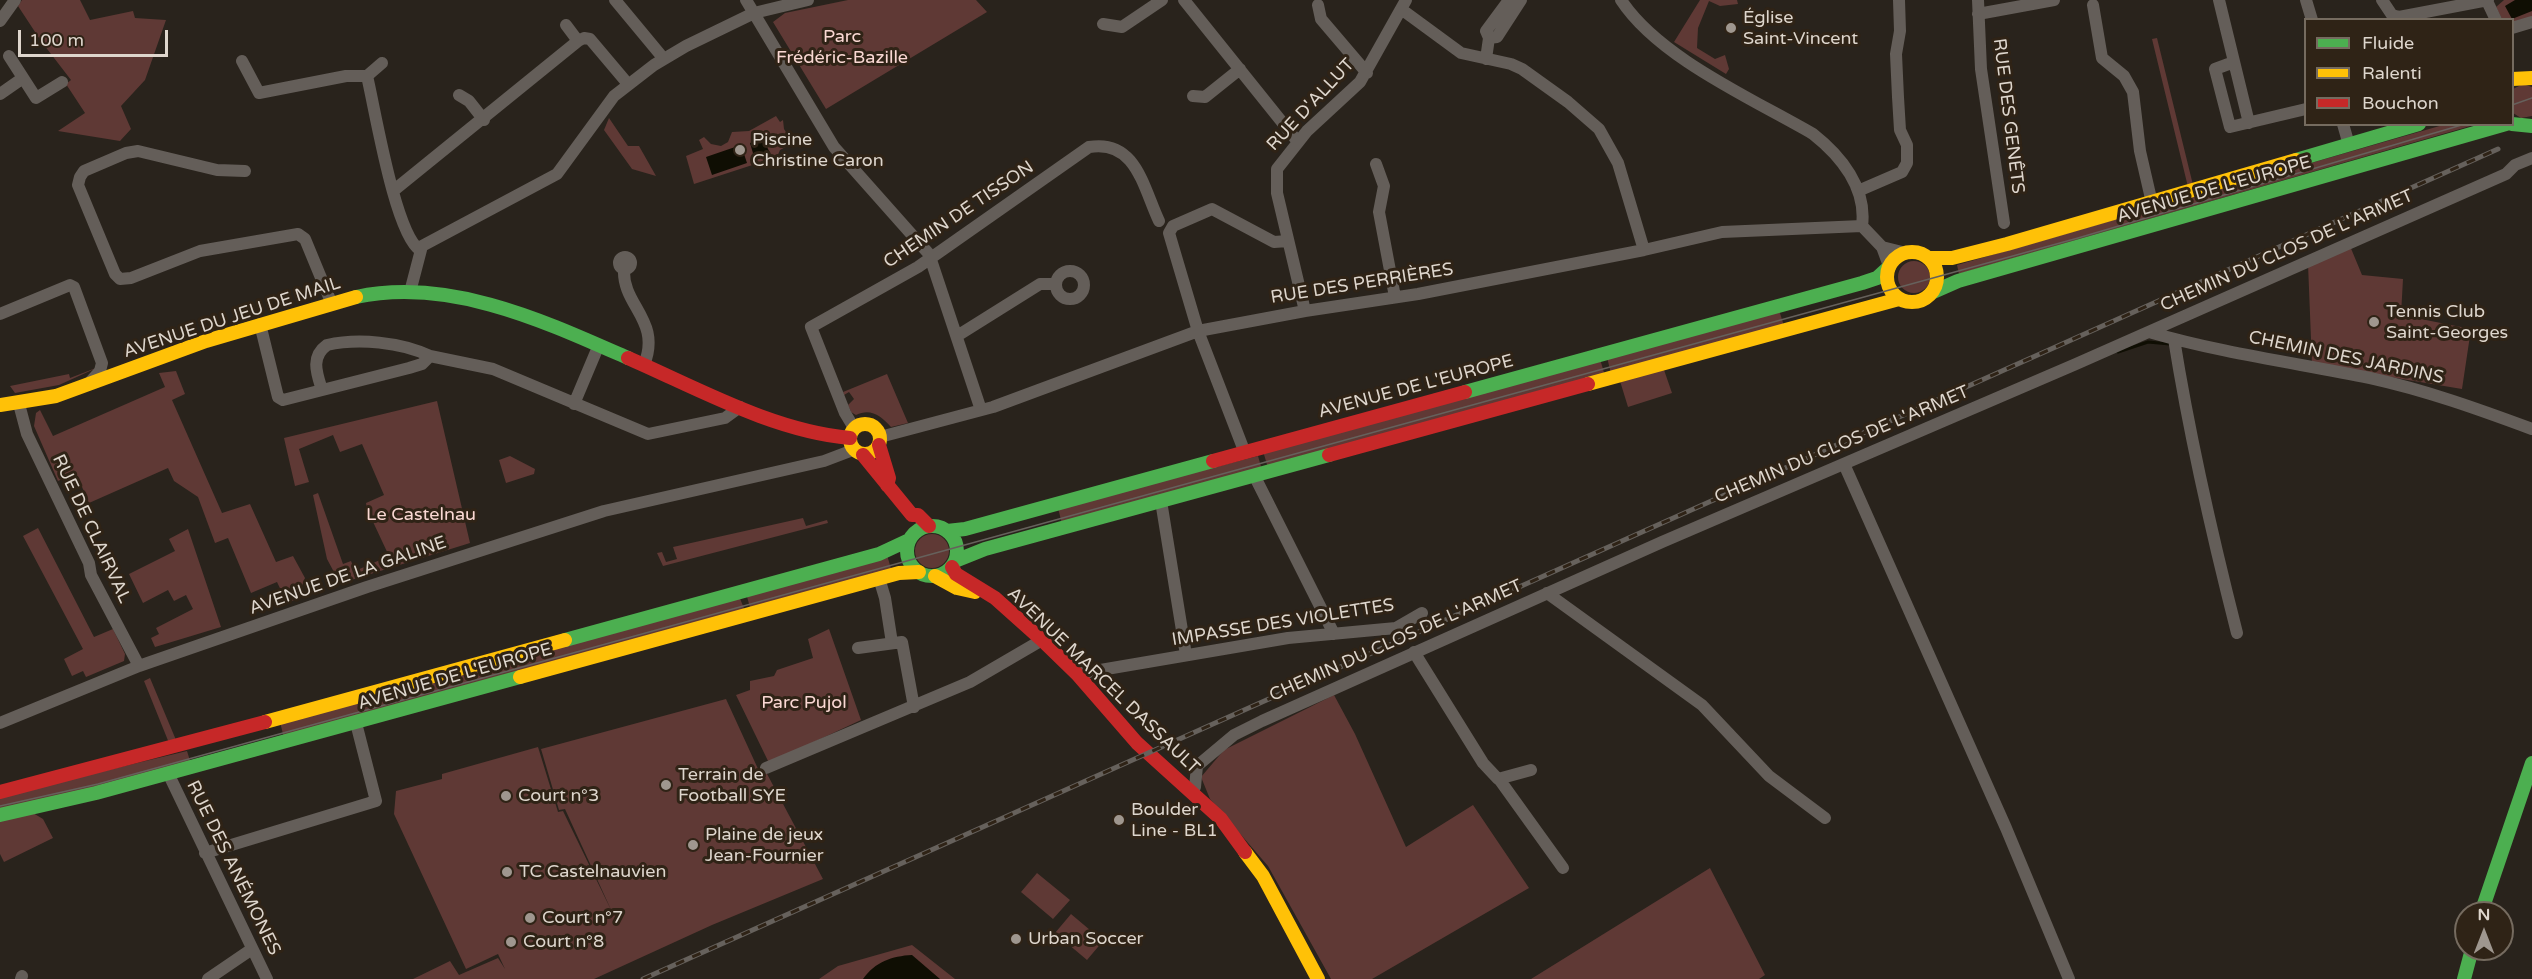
<!DOCTYPE html>
<html>
<head>
<meta charset="utf-8">
<style>
	body { margin:0 }
	#map { position:relative; width:2532px; height:979px; overflow:hidden; background:#29231c; font-family:"Varela Round",sans-serif }
	canvas { display:block }
	.legend { position:absolute; left:2304px; top:18px; width:210px; height:108px; box-sizing:border-box; background:#2f2316; border:2px solid #756b5f; margin:0; padding:8px 10px; list-style:none; font-size:18px; color:#ded6cd }
	.legend li { display:flex; align-items:center; gap:12px; height:30px }
	.legend b { width:30px; border:2px solid #756b5f }
	.north { position:absolute; left:2454px; top:901px; width:60px; height:60px; box-sizing:border-box; background:#2f2316; border:2px solid #756b5f; border-radius:50%; rotate:0deg; font-size:16px; font-weight:700; line-height:24px; text-align:center; color:#ded6cd }
	.north::after { content:''; display:block; margin:auto; width:21px; height:27px; background:#9f978f; clip-path:polygon(50% 0,100% 100%,50% 72%,0 100%) }
	.scale { position:absolute; left:18px; top:30px; width:150px; height:27px; box-sizing:border-box; border:3px solid #ded6cd; border-top:0; padding-left:8px; font-size:18px; line-height:21px; white-space:nowrap; color:#ded6cd; -webkit-text-stroke:4px #2f2316; paint-order:stroke }
</style>
</head>
<body>
<div id="map">
<canvas width="2532" height="979"></canvas>
<ul class="legend">
<li><b style="height:8px;background:#4caf50"></b>Fluide</li>
<li><b style="height:8px;background:#ffc107"></b>Ralenti</li>
<li><b style="height:8px;background:#c62828"></b>Bouchon</li>
</ul>
<div class="north">N</div>
<div class="scale">100 m</div>
</div>
<script>
const context = document.querySelector('canvas').getContext('2d');
context.lineJoin = 'round';
function fillPath(path, color) { context.fillStyle = color; context.fill(path, 'evenodd'); }
function trace(path, color, width, dash) { context.strokeStyle = color; context.lineWidth = width; context.lineCap = dash ? 'butt' : 'round'; context.setLineDash(dash || []); context.stroke(path); }
function write(font, color, halo, rows, align = 'center') {
  context.font = font + ' "Varela Round",sans-serif'; context.lineWidth = 6; context.setLineDash([]); context.textBaseline = 'middle'; context.strokeStyle = halo; context.fillStyle = color; for (const [text, x, y, turn = 0] of rows) {
    context.save(); context.translate(x, y); context.rotate((+turn || 0) * Math.PI / 180); context.textAlign = isNaN(turn) ? turn : align; if (halo) context.strokeText(text, 0, 0); context.fillText(text, 0, 0); context.restore();
  }
}
fillPath(new Path2D(`
	M22,0H80L90,20L133,11L135,18L166,20L145,80L121,106L131,129L120,141L58,131L85,113L66,84L71,80L41,41L18,6Z
	M848,0H976L987,12L826,109L773,22L785,13Z
	M1700,0H1737L1738,4L1720,6L1709,1L1698,28L1697,48L1715,59L1725,55L1729,69L1726,74L1674,42Z
	M2504,0H2532V18L2513,25L2512,20L2502,19L2496,7Z
	M2157,38L2193,185L2188,187L2152,39Z
	M2523,84L2532,87V116L2521,118L2513,113V89Z
	M776,116L780,122L783,120L784,129L793,143L780,150L777,157L694,184L686,156L703,149L699,140L704,137L711,144L721,146L728,142L732,132L749,131Z
	M609,118L628,146H639L656,176L632,169L604,130Z
	M2443,125H2474L1959,274L1957,265Z
	M2350,246L2362,275L2403,279L2401,315L2471,329L2462,389L2312,364L2308,264Z
	M1898 277a16 16 0 1 1 32 0a16 16 0 1 1-32 0Z
	M1779,310L1784,326L1611,374L1607,357Z
	M1600,359L1605,376L1268,468L1263,451Z
	M101,366L59,385L15,393L10,386L69,374L70,378Z
	M1663,367L1672,393L1628,407L1620,381Z
	M176,371L185,394L172,400L222,513L250,504L276,562L293,556L305,578L297,599L287,603L277,582L251,593L228,538L215,543L198,497L174,481L168,468L89,503L76,473L58,481L34,426L36,413L40,410L53,436L165,387L159,373Z
	M887,374L908,423L891,427C881,416 871,408 856,415L851,412L848,405L854,399L849,392L844,395L843,392Z
	M437,401L470,543L348,581L335,574L327,559L313,495L318,493L343,564L351,561L355,571L389,556L367,509L366,503L384,495L362,444L340,452L333,435L299,449L309,482L295,486L284,438Z
	M510,456L535,469L534,474L506,483L499,460Z
	M1258,456L1262,470L1062,524L1058,508Z
	M803,518L806,526L827,520L828,523L663,566L657,553L662,552L666,562L677,559L673,547Z
	M38,528L94,637L113,629L125,654L124,661L86,677L83,671L72,676L64,659L83,649L23,536Z
	M188,529L221,627L155,647L151,638L159,634L156,628L193,609L186,595L174,601L168,590L143,603L129,574L175,551L169,539Z
	M915 551a17 17 0 1 1 34 0a17 17 0 1 1-34 0Z
	M887,555L892,572L751,611L746,593Z
	M739,596L745,611L284,738L280,722Z
	M829,629L861,720L769,763L736,695L750,690V681L774,676L777,670L813,658L808,639Z
	M150,678L176,740L169,743L144,681Z
	M1334,695L1355,734L1406,847L1473,805L1529,888L1372,979H1331L1268,866L1210,799L1201,777L1224,750Z
	M726,699L759,771L761,774L766,772L823,879L712,925L594,979H413L450,961L459,975L498,958L505,969L498,954L466,969L394,814L396,791L442,779V774L538,747L558,812L563,811L613,914L565,809L559,810L541,749Z
	M187,751L191,764L0,811V796Z
	M33,813L43,819L53,838L4,862L0,854V821Z
	M1710,868L1765,975L1759,979H1531Z
	M1037,873L1070,900L1053,919L1021,892Z
	M1071,914L1103,941L1087,960L1055,933Z
	M912,945L955,979H819L838,966Z`), '#5f3935');
fillPath(new Path2D(`
	M2515,0H2532V11L2512,19L2505,6Z
	M763,139L771,155L755,160L750,143Z
	M741,145L747,163L712,175L706,157Z
	M912,955L940,979H863C875,962 892,956 912,955Z`), '#0f0e03');
trace(new Path2D(`
	M2118,352L2148,342L2170,344`), '#0f0e03', 3);
trace(new Path2D(`
	M615,0L664,59
	M746,0L834,147L929,254L981,410
	M1184,0L1298,142
	M1621,0C1659,58 1753,99 1813,134C1841,156 1867,188 1862,226
	M1978,0L1981,69L2004,223
	M2219,0L2249,123
	M2306,0L2312,20
	M2382,0L2392,15L2399,17L2488,0
	M2487,1L2496,20
	M1318,5L1321,19L1367,73
	M2093,5L2102,58L2124,76L2133,92L2140,151L2152,203
	M1401,9L1461,53L1511,64L1522,69L1568,102L1599,129L1618,163L1644,250
	M1978,14L2054,0
	M0,21L15,0
	M1103,24L1122,27L1162,0
	M566,25L578,41L584,38L590,39L628,84
	M2512,28L2532,22
	M1489,38L1497,37L1521,0
	M9,56L36,98L62,82
	M1486,59L1489,38L1486,31L1509,0
	M242,61L259,93L346,76H367
	M2234,62L2215,69L2230,127L2306,109
	M382,63L367,76C375,109 395,234 420,250
	M0,94L23,78
	M459,95L469,101L484,120
	M1193,96L1205,97L1240,69
	M2343,124L2349,145
	M1376,164L1384,186L1379,212L1395,297
	M245,171L217,170L138,151L126,153L84,171L80,177L78,185L115,274L120,279L131,278L200,251L298,234L305,239L331,302
	M393,191L578,41
	M1858,191L1902,172L1907,163V145L1900,130L1898,97L1896,54L1900,31L1899,0
	M1862,226L1882,247L1889,266
	M1882,247L1906,253
	M619 263a6 6 0 1 1 12 0a6 6 0 1 1-12 0Z
	M624,269C622,306 662,320 644,365
	M1056 285a14 14 0 1 1 28 0a14 14 0 1 1-28 0Z
	M410,292L422,246L557,174L614,96L654,65L686,46L754,13L808,0
	M1305,311L1277,193V169L1307,131L1360,82L1406,0
	M0,314L70,285L74,287L102,363L100,371L90,382
	M260,324L278,397L283,400L409,368L422,364L430,356L493,369L648,434L725,418L740,407
	M2149,332C2221,353 2296,363 2370,378C2425,390 2478,409 2532,429
	M957,336L1040,284H1055
	M2174,339C2190,439 2212,535 2237,633
	M322,390C317,374 310,357 327,345C358,338 401,342 430,356
	M19,404L27,434L89,563L91,575L139,666
	M574,404L598,347
	M854,428L845,413L811,327L918,267L1089,147C1136,139 1143,187 1159,221
	M880,437L993,407L1198,331L1305,311L1418,294L1644,250L1722,232L1862,226
	M1245,453L1198,331L1169,233L1173,226L1212,209L1274,242L1288,241
	M1844,464L2006,828L2069,979
	M1254,475L1334,634
	M1161,501L1186,655
	M879,578L885,598L892,643
	M1547,593L1702,705L1769,776L1825,818
	M858,648L902,642L914,707
	M1414,652L1483,763L1498,779L1531,770
	M1077,674L1288,638L1396,628L1422,613
	M0,723L139,666L367,587L604,511L824,461L853,450
	M766,768L970,682L1042,640
	M168,773L267,979
	M1499,779L1563,868
	M1192,792L1195,787L1197,766L1234,735L1262,721L1662,542L2076,364L2506,174L2515,165L2532,158
	M205,853L376,801L356,723
	M21,979L22,976
	M208,979L252,949`), '#645e59', 12);
trace(new Path2D(`
	M2512,124L2532,126
	M2296,160L2419,124
	M1933,292L1958,281L2506,124
	M356,297C450,277 544,321 628,358
	M1465,392L1862,283L1877,278L1889,267
	M907 551a25 25 0 1 1 50 0a25 25 0 1 1-50 0Z
	M947,531L965,529L1213,461
	M955,561L985,549L1329,455
	M565,640L879,554L909,540
	M0,815L96,793L520,677
	M2481,913L2532,763
	M2464,979L2472,949`), '#4caf50', 14);
trace(new Path2D(`
	M2512,79L2532,78
	M1887 277a25 25 0 1 1 50 0a25 25 0 1 1-50 0Z
	M1930,258H1952L2007,244L2296,160
	M1588,384L1899,299
	M0,405L56,396L206,341L356,297
	M850 439a15 15 0 1 1 30 0a15 15 0 1 1-30 0Z
	M935,576L957,588L975,592
	M520,677L899,573L919,572
	M265,722L565,640
	M1245,852L1263,876L1318,979`), '#ffc107', 14);
trace(new Path2D(`
	M628,358C699,389 773,431 850,438
	M879,445L889,478L887,485
	M863,455L912,515H918L929,526
	M1329,455L1588,384
	M1213,461L1465,392
	M952,567L956,574L995,598L1042,640L1077,674L1137,743L1221,819L1245,852
	M0,792L265,722`), '#c62828', 14);
trace(new Path2D(`
	M2512,105L2532,98
	M0,806L98,784L2078,238L2465,124`), '#66615c', 1.5);
const rail = new Path2D(`
	M643,979L2498,149`);
trace(rail, '#66615c', 5);
trace(rail, '#2f2316', 3, [9]);
for (const [x, y, r, color] of [
	[1731,28,6,"#9f978f"],
	[740,150,6,"#9f978f"],
	[2374,322,6,"#9f978f"],
	[666,785,6,"#9f978f"],
	[506,796,6,"#9f978f"],
	[1119,820,6,"#9f978f"],
	[693,845,6,"#9f978f"],
	[507,872,6,"#9f978f"],
	[530,918,6,"#9f978f"],
	[1016,939,6,"#9f978f"],
	[511,942,6,"#9f978f"]
]) { const dot = new Path2D(); dot.arc(x, y, r, 0, 2 * Math.PI); context.fillStyle = color; context.fill(dot); trace(dot, '#2f2316', 2); }
write('18px', '#ded6cd', '#2f2316', [
	["Église",1743,18],
	["Saint-Vincent",1743,39],
	["Piscine",752,140],
	["Christine Caron",752,161],
	["Tennis Club",2386,312],
	["Saint-Georges",2386,333],
	["Terrain de",678,775],
	["Football SYE",678,796],
	["Court n°3",518,796],
	["Boulder",1131,810],
	["Line - BL1",1131,831],
	["Plaine de jeux",705,835],
	["Jean-Fournier",705,856],
	["TC Castelnauvien",519,872],
	["Court n°7",542,918],
	["Urban Soccer",1028,939],
	["Court n°8",523,942]
], 'left');
write('18px', '#fad8d3', '#2f2316', [
	["Parc",842,37],
	["Frédéric-Bazille",842,58],
	["Le Castelnau",421,515],
	["Parc Pujol",804,703]
]);
write('18px', '#ded6cd', '#2f2316', [
	["RUE D'ALLUT",1311,105,-47],
	["RUE DES GENÊTS",2008,116,83],
	["AVENUE DE L'EUROPE",2214,190,-16],
	["CHEMIN DE TISSON",959,215,-34],
	["CHEMIN DU CLOS DE L'ARMET",2287,251,-24],
	["RUE DES PERRIÈRES",1362,284,-9],
	["AVENUE DU JEU DE MAIL",232,318,-18],
	["CHEMIN DES JARDINS",2346,358,12],
	["AVENUE DE L'EUROPE",1416,387,-15],
	["CHEMIN DU CLOS DE L'ARMET",1842,445,-23],
	["RUE DE CLAIRVAL",91,529,65],
	["AVENUE DE LA GALINE",348,576,-19],
	["IMPASSE DES VIOLETTES",1283,623,-9],
	["CHEMIN DU CLOS DE L'ARMET",1396,641,-24],
	["AVENUE DE L'EUROPE",455,677,-16],
	["AVENUE MARCEL DASSAULT",1103,681,44],
	["RUE DES ANÉMONES",233,868,64]
]);
</script>
</body>
</html>
